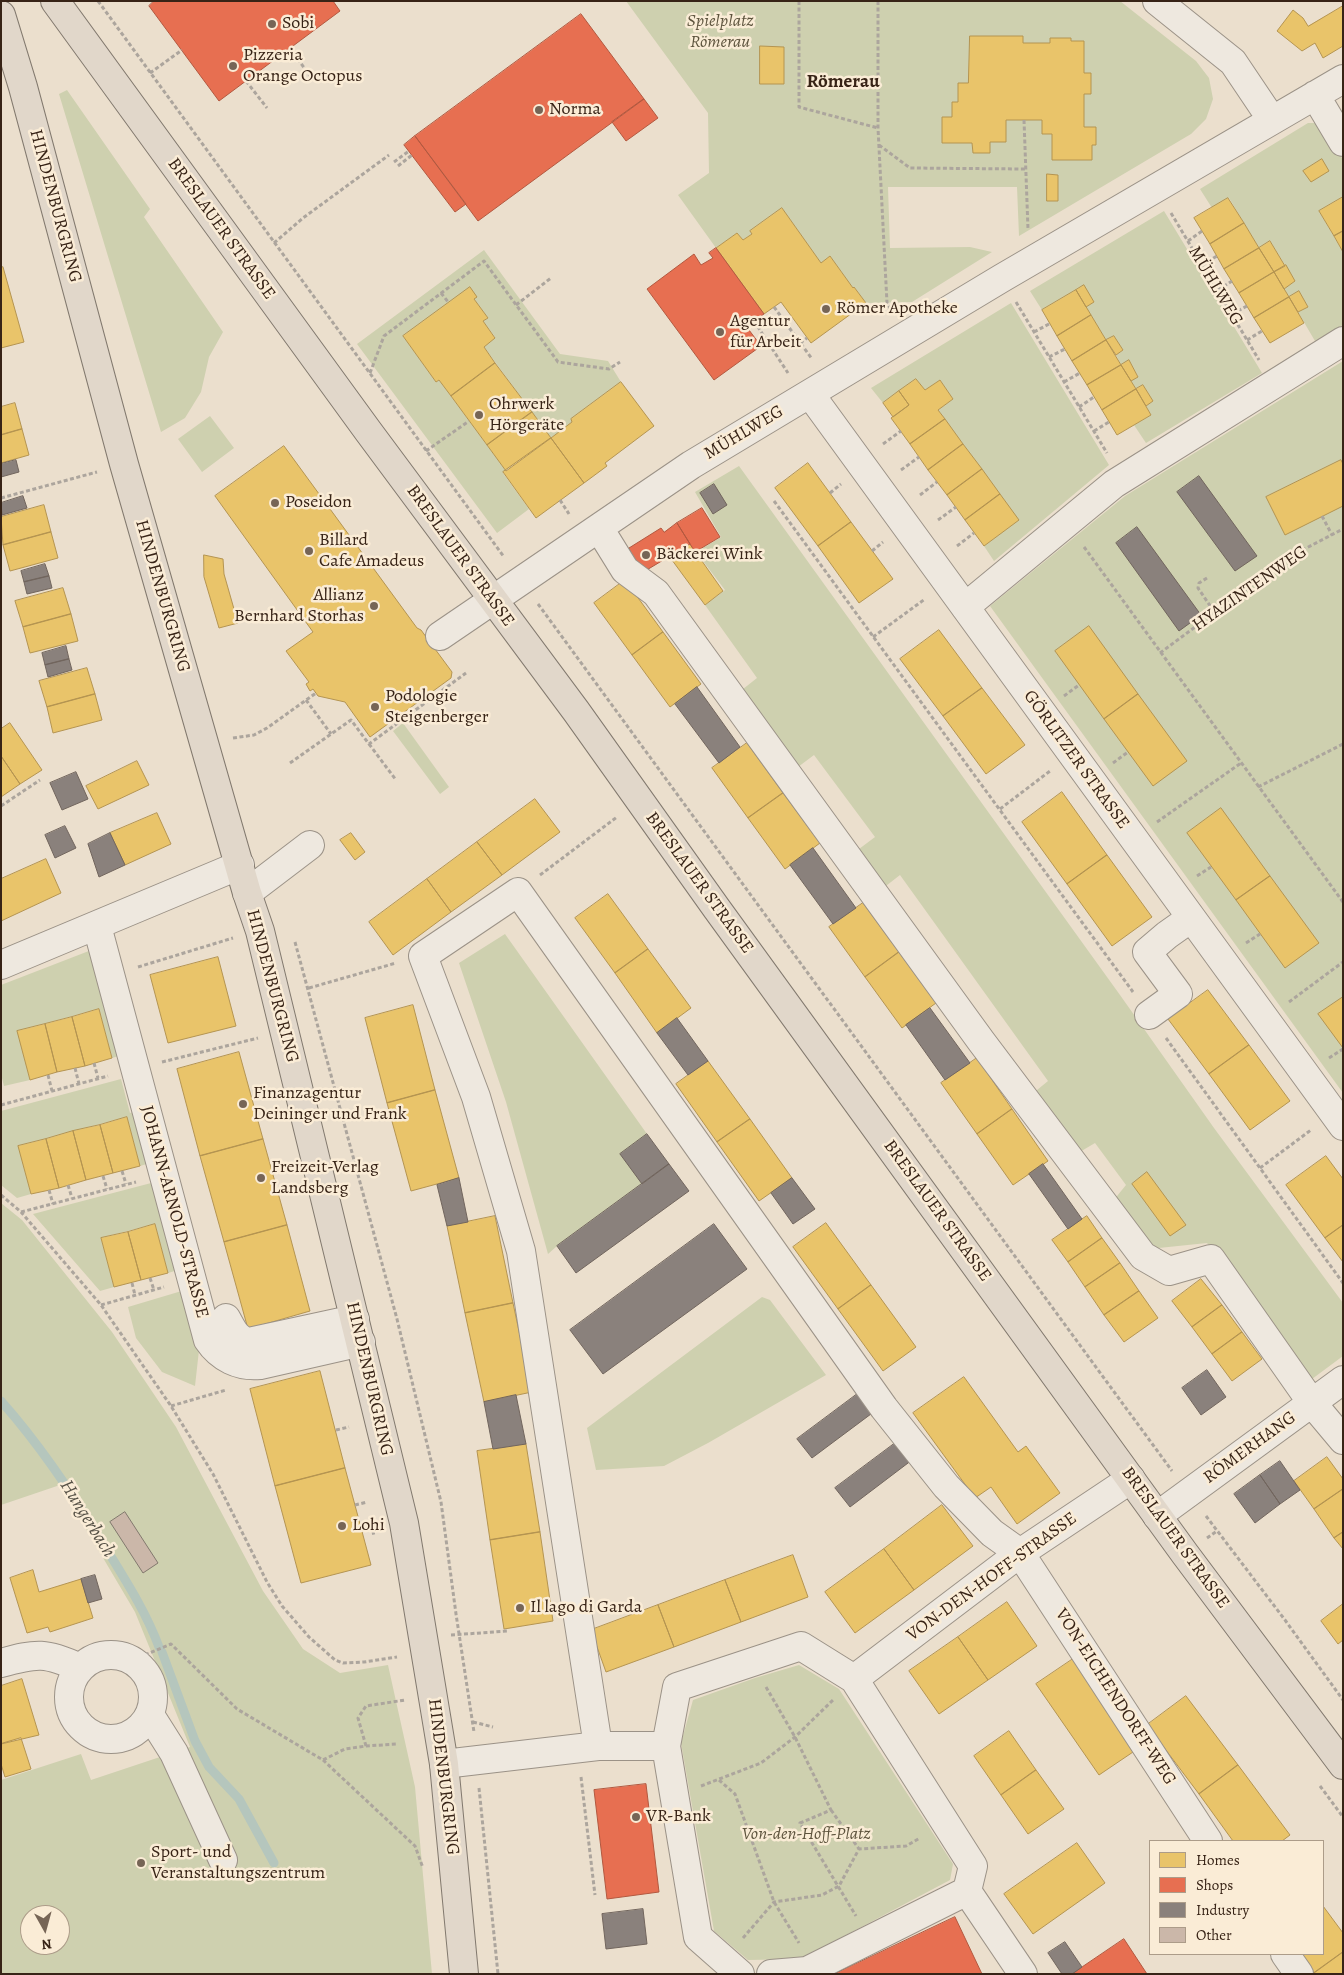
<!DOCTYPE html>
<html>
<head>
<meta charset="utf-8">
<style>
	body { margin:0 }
	#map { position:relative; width:1344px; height:1975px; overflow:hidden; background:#ebdfcd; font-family:Alegreya,serif }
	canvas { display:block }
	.frame { position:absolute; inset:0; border:2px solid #372316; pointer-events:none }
	.legend { position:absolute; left:1149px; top:1840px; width:175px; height:115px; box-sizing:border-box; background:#faecd6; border:1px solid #ac9c89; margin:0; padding:6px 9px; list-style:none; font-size:15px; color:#372316 }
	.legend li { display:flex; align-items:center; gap:10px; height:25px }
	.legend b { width:25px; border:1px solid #ac9c89 }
	.north { position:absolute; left:20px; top:1905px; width:50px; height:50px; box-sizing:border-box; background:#faecd6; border:1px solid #ac9c89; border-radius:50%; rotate:173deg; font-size:14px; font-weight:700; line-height:20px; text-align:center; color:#372316 }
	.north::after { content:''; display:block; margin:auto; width:18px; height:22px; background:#766556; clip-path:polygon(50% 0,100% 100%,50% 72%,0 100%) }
</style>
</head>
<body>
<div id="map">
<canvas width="1344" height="1975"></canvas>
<div class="frame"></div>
<ul class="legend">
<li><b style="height:14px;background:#e9c46a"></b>Homes</li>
<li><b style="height:14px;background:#e76f51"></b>Shops</li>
<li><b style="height:14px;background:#8a817c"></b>Industry</li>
<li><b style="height:14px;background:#cbb7a9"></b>Other</li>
</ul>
<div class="north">N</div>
</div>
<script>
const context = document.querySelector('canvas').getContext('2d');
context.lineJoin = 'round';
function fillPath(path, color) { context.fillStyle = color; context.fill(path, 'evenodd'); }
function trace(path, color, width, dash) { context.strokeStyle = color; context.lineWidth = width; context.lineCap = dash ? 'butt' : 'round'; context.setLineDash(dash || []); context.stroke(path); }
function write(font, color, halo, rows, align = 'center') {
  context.font = font + ' Alegreya,serif'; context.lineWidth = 5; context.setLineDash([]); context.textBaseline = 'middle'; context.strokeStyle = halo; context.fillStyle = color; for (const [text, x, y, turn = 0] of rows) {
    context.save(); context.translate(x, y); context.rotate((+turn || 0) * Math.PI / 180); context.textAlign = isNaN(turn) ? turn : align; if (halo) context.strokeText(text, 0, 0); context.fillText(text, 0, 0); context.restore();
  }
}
fillPath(new Path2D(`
	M626,1H1120L1196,61L1209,78L1213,99L1206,119L1191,134L1019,236L1017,187H888L890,248L970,247L992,252L912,302L866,303L854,287L853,288L830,256L821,263L782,208L750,231L752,234L743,240L737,233L716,248L678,195L709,173L708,113Z
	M67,90L150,209L144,217L223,332L209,357L201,392L185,418L161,432L59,94Z
	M1308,123H1319L1327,130L1343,160V197L1319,211L1343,252V325L1315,341L1298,312L1308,307L1299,292L1289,297L1284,289L1295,281L1270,241L1259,248L1229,198L1212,208L1200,189Z
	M1164,211L1262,373L1146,443L1134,425L1151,415L1146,406L1153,401L1143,385L1136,389L1131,381L1138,376L1129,361L1121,365L1116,355L1123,350L1114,336L1106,340L1086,307L1094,302L1083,286L1042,310L1030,291Z
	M484,250L560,354L608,361L621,382L571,419L572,422L551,438L484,347L495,337L483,321L488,318L474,299L470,288L403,336L436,382L439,380L506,471L503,473L529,509L497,533L357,344Z
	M1011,303L1109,465L994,561L984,546L1018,520L938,410L953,399L940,380L925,390L916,379L883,403L871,388Z
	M1343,361V1093L990,606L1125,496Z
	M210,416L234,448L202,472L178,439Z
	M739,466L1120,995L1214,1128L1343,1303V1356L1312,1379L1207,1243L1149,1249L1113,1201L1126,1185L1095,1143L1073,1156L1031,1095L1048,1081L900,875L882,889L855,852L875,837L814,755L794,770L738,693L757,678L705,605L725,590L696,552L721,537L695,492Z
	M403,723L449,787L440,794L393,731Z
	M505,934L647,1134L642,1184L557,1246L548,1254L506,1102L459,963Z
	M94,949L122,1055L112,1058L99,1009L18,1031L30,1080L4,1086L1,1074V985Z
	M121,1079L130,1113L137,1111L150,1163L140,1166L127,1117L19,1146L31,1194L17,1198L1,1185V1111Z
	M155,1182L178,1270L168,1273L155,1224L101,1238L114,1287L100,1291L33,1214Z
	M1,1203L22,1220L112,1332L176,1427L263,1591L303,1649L340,1673L388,1665L415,1787L432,1974H1V1780L81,1754L91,1780L190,1747L135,1612L60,1485L1,1505ZM30,1915H60V1945H30Z
	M185,1290L199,1350L195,1386L162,1372L136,1338L128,1307Z
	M762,1297L770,1300L826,1375L708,1443L664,1466L596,1470L587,1428Z
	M799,1665L839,1689L953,1864L950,1880L801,1959L748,1960L714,1931L681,1743L693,1700L755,1678Z`), '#ced0af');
const homes = new Path2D(`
	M1343,6V46L1323,58L1315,43L1302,51L1277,31L1293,10L1303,18L1308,26Z
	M970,36H1023V43H1050V38H1071V41H1084V73H1091V94H1084V127H1096V145H1092V160H1052V134H1042V120H1006V142H990V153H973L972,143H942V117H952V102H958V83H968Z
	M760,46L784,47V84H760Z
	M1322,159L1329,171L1311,182L1303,171Z
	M1047,174L1058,175V201H1047Z
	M1343,197V231L1334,236L1319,211Z
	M1228,198L1244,223L1210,244L1194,218Z
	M782,208L821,263L830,256L853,288L854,287L866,303L811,343L781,302L764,314L716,248L737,233L743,240L752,234L750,231Z
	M1244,223L1259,248L1224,269L1210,244Z
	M1343,231V252L1334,236Z
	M1270,241L1285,266L1274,272L1259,248Z
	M1259,248L1274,272L1239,293L1224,269Z
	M1286,265L1295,281L1284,289L1274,272Z
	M3,267L24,342L1,348V268Z
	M1274,272L1289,297L1254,318L1239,293Z
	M1084,285L1094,302L1086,307L1076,290Z
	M470,287L477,297L474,299L488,318L483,321L495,338L484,347L495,363L451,396L439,380L436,382L403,336Z
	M1076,290L1091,315L1057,336L1042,310Z
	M1299,291L1308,307L1298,312L1289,297Z
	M1289,297L1304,323L1270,343L1254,318Z
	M1091,315L1106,340L1072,361L1057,336Z
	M1114,336L1123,350L1116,355L1106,340Z
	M1106,340L1121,365L1087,385L1072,361Z
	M1129,360L1138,377L1131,381L1121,365Z
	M495,363L532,412L487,445L451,396Z
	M1121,365L1136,389L1102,410L1087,385Z
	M916,379L925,390L940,380L953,399L938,410L945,419L910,444L891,418L909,405L899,391Z
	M621,382L654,426L605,463L607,466L584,483L551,438L572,422L571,419Z
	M1143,385L1153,401L1146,406L1136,389Z
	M1136,389L1151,415L1117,435L1102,410Z
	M899,391L909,405L893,417L883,403Z
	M15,403L22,429L1,435V407Z
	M532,412L551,438L506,471L487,445Z
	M945,419L963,444L928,470L910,444Z
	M22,429L29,455L1,463V435Z
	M551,438L584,483L536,518L503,472Z
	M963,444L982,469L947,495L928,470Z
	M284,446L417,628L421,630L452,672L451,678L370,737L345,702L318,696L313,689L310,691L306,684L309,682L286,651L313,632L215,496Z
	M1341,460L1343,464V506L1285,535L1266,497Z
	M808,463L851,522L818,546L775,488Z
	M982,469L1000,494L965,520L947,495Z
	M1000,494L1019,520L984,546L965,520Z
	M44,505L51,532L3,545L1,517Z
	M851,522L893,579L859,603L818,546Z
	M51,532L58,558L10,571L3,545Z
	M690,544L723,591L705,605L669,556Z
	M204,555L223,559L224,574L238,623L219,628L204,577Z
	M625,580L663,632L632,655L594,603Z
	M63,588L71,614L23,627L15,601Z
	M71,614L78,641L30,653L23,627Z
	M1089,626L1138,694L1104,719L1055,651Z
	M939,630L982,688L943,716L900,659Z
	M663,632L701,684L670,707L632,655Z
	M87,668L95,694L47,707L39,681Z
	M982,688L1025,745L986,774L943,716Z
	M95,694L102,720L53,733L47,707Z
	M1138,694L1187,761L1153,786L1104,719Z
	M10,723L42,770L20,784L1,756V729Z
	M747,743L783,793L748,818L712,768Z
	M1,756L20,784L1,797Z
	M137,761L149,785L98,809L86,786Z
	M1062,792L1107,855L1067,884L1022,822Z
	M783,793L820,843L785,869L748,818Z
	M535,799L560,832L502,875L477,842Z
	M1221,808L1270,876L1236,900L1187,833Z
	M157,813L171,844L125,865L110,833Z
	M351,833L365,852L355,860L340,840Z
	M477,842L502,875L451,912L427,879Z
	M1107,855L1152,917L1112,946L1067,884Z
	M46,859L61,893L1,921V879Z
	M1270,876L1319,943L1285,968L1236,900Z
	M427,879L451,912L393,955L369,922Z
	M608,894L648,949L615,973L575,918Z
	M863,903L899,952L865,977L829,927Z
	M648,949L691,1008L657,1033L615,973Z
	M899,952L936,1003L902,1028L865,977Z
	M218,957L236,1026L168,1043L150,975Z
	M1208,990L1249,1045L1209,1074L1168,1019Z
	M1343,997V1048L1318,1014Z
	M413,1005L435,1090L387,1103L365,1018Z
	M99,1009L112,1058L85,1066L72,1017Z
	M72,1017L85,1066L57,1072L45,1024Z
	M45,1024L57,1072L30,1080L17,1031Z
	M1249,1045L1290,1101L1250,1130L1209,1074Z
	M239,1052L263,1139L200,1156L177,1069Z
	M977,1058L1012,1109L977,1134L941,1083Z
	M708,1061L750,1119L717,1142L676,1084Z
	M435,1090L459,1178L411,1191L387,1103Z
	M1012,1109L1048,1161L1013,1185L977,1134Z
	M127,1117L140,1166L113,1173L100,1125Z
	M750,1119L792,1178L759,1201L717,1142Z
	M100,1125L113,1173L86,1180L73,1131Z
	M73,1131L86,1180L59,1188L46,1139Z
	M46,1139L59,1188L31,1194L18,1146Z
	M263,1139L287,1225L224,1242L200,1156Z
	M1326,1156L1343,1179V1225L1325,1238L1286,1185Z
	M1147,1172L1186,1225L1170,1236L1132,1184Z
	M495,1216L513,1303L465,1313L447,1226Z
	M1087,1216L1102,1238L1068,1262L1052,1240Z
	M826,1223L871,1285L838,1309L793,1247Z
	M155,1224L168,1273L141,1280L128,1232Z
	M287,1225L310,1311L248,1329L224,1242Z
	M1343,1225V1262L1325,1238Z
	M128,1232L141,1280L114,1287L101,1238Z
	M1102,1238L1120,1263L1085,1287L1068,1262Z
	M1120,1263L1139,1291L1104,1315L1085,1287Z
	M1201,1279L1222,1305L1192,1327L1172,1301Z
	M871,1285L916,1347L883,1371L838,1309Z
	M1139,1291L1158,1318L1124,1342L1104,1315Z
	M513,1303L532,1392L484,1402L465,1313Z
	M1222,1305L1242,1332L1212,1354L1192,1327Z
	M1242,1332L1262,1359L1232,1381L1212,1354Z
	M320,1371L345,1468L275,1486L250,1389Z
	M964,1377L1018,1452L1026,1446L1060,1493L1017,1524L991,1487L975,1498L913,1413Z
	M526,1444L540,1532L490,1540L477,1451Z
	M1327,1457L1343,1479V1489L1314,1509L1294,1481Z
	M345,1468L371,1565L301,1583L275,1486Z
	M1343,1489V1532L1334,1538L1314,1509Z
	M942,1505L973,1546L914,1590L884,1549Z
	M540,1532L553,1621L504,1629L490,1540Z
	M1343,1532V1549L1334,1538Z
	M884,1549L914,1590L855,1633L825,1592Z
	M793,1555L808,1597L741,1622L725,1580Z
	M33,1570L39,1592L81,1579L93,1618L50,1632L48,1627L27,1633L10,1578Z
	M725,1580L741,1622L674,1647L658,1605Z
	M1007,1602L1037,1646L988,1680L958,1637Z
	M1343,1604V1640L1338,1644L1321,1621Z
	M658,1605L674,1647L606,1672L591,1630Z
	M958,1637L988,1680L939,1714L909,1671Z
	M1073,1659L1136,1750L1099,1775L1036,1684Z
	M22,1679L39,1735L1,1744V1686Z
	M1186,1696L1238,1765L1199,1794L1147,1725Z
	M1009,1731L1036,1770L1001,1795L974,1756Z
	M21,1738L31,1769L5,1777L1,1764V1744Z
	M1238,1765L1290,1835L1282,1841H1233L1199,1794Z
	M1036,1770L1064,1809L1028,1834L1001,1795Z
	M1077,1843L1105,1883L1033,1934L1004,1894Z
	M1323,1906L1343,1933V1952L1314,1973L1300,1954H1323Z
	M1343,1952V1974H1315L1314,1973Z`);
fillPath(homes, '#e9c46a');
trace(homes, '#b49451', 1);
const shops = new Path2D(`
	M154,1H333L340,11L219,101L149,6Z
	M581,14L644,99L478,221L415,136Z
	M644,99L658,118L626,141L612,122Z
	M415,136L466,204L455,212L404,145Z
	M716,248L764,314L746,326L761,346L714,380L647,289L694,254L701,265L713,258L709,253Z
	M702,508L720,537L695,552L677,523Z
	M677,523L690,544L640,574L628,553L630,551L629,548L661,528L664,532Z
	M646,1784L659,1892L607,1899L594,1790Z
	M955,1917L982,1974H837V1973Z
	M1124,1939L1147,1974H1072L1082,1967Z`);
fillPath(shops, '#e76f51');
trace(shops, '#b2583f', 1);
const industry = new Path2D(`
	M16,460L19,472L1,477V464Z
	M1199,476L1257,556L1235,571L1177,492Z
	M714,484L727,505L713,514L700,493Z
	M23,496L27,508L2,515L1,503Z
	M1137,527L1201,615L1179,631L1116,543Z
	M45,564L49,576L24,582L21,571Z
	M49,576L52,588L27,594L24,582Z
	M66,646L69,659L45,665L42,653Z
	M69,659L72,670L48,677L45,665Z
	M697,687L740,747L719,763L675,704Z
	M76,772L88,799L62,810L50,783Z
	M65,826L76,848L55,858L45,835Z
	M110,833L125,865L99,877L88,844Z
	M813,848L856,908L833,924L790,865Z
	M930,1008L970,1063L945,1080L906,1025Z
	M677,1018L708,1061L688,1075L657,1033Z
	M647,1134L669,1164L642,1184L620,1154Z
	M669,1164L689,1191L576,1273L557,1246Z
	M1043,1164L1082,1219L1068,1229L1029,1174Z
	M459,1178L468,1222L447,1226L437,1185Z
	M792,1178L815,1209L793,1224L771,1193Z
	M714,1224L747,1269L603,1374L570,1330Z
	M1207,1370L1226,1397L1201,1415L1182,1388Z
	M860,1392L875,1411L812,1458L797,1439Z
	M516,1395L526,1444L493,1449L484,1402Z
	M898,1441L912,1460L850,1507L835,1488Z
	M1280,1461L1300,1490L1280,1504L1260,1475Z
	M1260,1475L1280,1504L1255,1523L1234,1494Z
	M95,1575L102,1599L88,1603L81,1579Z
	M643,1909L647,1944L606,1949L602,1914Z
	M1065,1942L1082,1967L1072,1974H1062L1048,1953Z`);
fillPath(industry, '#8a817c');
trace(industry, '#71655d', 1);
trace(new Path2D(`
	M1,1401C42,1447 75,1497 107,1550C126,1581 146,1612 159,1647
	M162,1652L195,1741L209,1767L239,1799L274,1863`), '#b5c6bd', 9);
const building = new Path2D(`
	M125,1512L158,1563L143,1573L110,1522Z`);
fillPath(building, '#cbb7a9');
trace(building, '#82796e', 1);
const minor = new Path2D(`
	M1157,1L1233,62L1272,120
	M1315,95L1343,142
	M810,394L1343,1126
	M599,528L625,570L656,593L981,1041L1143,1256L1169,1271L1211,1259L1312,1403L1343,1440
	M965,607L1114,484L1343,341
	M440,636L691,465L1002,278L1343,79
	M247,893L310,845
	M97,926L208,1340C220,1358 239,1367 260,1365L361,1342
	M1,965L240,865
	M1149,1015L1178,994L1147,952L1167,935L1191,918
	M226,1318C232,1328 236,1340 249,1342L355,1319
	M1157,1516L1343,1380
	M69 1697a42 42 0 1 1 84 0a42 42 0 1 1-84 0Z
	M1,1663C37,1653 46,1652 80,1668
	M150,1715L174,1753L223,1860
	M598,1746L521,1251L476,1097L423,956L518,892L884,1408L946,1486L992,1533L1020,1553L1208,1841
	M666,1746L698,1937L740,1974
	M444,1764L598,1746H666L677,1687L801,1646L854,1679L1020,1553L1131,1479
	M967,1891L1023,1974
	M1285,1954L1299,1974
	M771,1974L807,1971L967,1891L973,1866L854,1679`);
const major = new Path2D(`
	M55,1L368,431L576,711L717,909L1185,1554L1343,1765
	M1,15L23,87L124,464L247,893L260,931L404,1523L444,1764L464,1974`);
trace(minor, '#9b9287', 30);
trace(major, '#82796e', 30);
trace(new Path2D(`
	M98,1L504,557
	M799,1V107L878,128
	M878,1V128L887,303L892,312
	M290,48L310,76
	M150,73L182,50
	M246,81L267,108
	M1024,120L1028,229
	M879,145L910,168L1025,169
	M394,162L409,151
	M398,166L412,155
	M1171,213L1259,360
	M1188,241L1202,231
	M274,243L303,218L389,155
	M1202,265L1217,256
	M1218,290L1232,281
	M441,293L449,303
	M1016,302L1107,453
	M516,305L551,278
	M774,307L812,359
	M1232,314L1247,306
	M754,321L788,373
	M1034,332L1049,324
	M1247,340L1262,331
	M800,343L807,338
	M1049,357L1065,349
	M370,373L384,336L484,261L558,362L609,369L620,362
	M1064,382L1080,373
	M1079,407L1094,397
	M1094,431L1109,422
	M883,444L901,431
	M426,451L469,421
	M901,470L919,457
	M830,493L841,484
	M920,495L937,482
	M1,498L97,472
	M560,500L569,514
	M774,501L1133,992
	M1322,516L1332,535
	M938,520L956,507
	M957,546L974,533
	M1084,547L1343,902
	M872,551L883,542
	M1207,578L1199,583L1198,588L1215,613
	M538,604L1172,1471
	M873,637L925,599
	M1160,653L1291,556L1343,529
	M1064,696L1079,685
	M306,700L331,734
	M233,738L254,735L267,728L316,693
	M369,744L396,780
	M290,763L351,720L369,744L466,673
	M1113,763L1128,752
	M1258,787L1343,744
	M1,806L40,780
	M1000,809L1050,771
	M1157,822L1241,763
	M540,875L617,817
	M1197,876L1211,867
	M295,942L397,1319L441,1502L456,1614L474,1732
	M1246,943L1260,934
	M138,967L233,938
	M309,988L396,963
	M1289,1002L1343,962
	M1166,1038L1343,1283
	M1329,1058L1343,1049
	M162,1062L258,1038
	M94,1063L98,1078
	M75,1068L79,1084
	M48,1075L52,1091
	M1,1105L108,1076
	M1260,1168L1311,1130
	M122,1171L126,1184
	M103,1176L107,1189
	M68,1185L72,1198
	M49,1190L53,1204
	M1,1195L21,1212L101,1305L171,1406L213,1474L267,1582L282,1606L309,1637L335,1660L343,1663L364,1662L397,1657
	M21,1212L136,1182
	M150,1278L154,1290
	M132,1283L135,1295
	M101,1305L164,1287
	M171,1406L226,1390
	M336,1430L349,1427
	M355,1505L367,1502
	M1206,1516L1285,1620L1343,1700
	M370,1518L374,1536
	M1207,1538L1217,1531
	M451,1635L508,1631
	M133,1660L171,1644L237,1709L323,1760L345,1749L366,1746L396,1744
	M766,1687L795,1737L831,1810L800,1823L856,1916
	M473,1722L493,1727
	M366,1746L358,1718L366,1706L405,1700
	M323,1760L415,1846L423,1868
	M581,1777L595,1895
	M719,1780L735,1794L774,1902L799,1943
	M701,1786L761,1763L795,1737L834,1699
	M1320,1786L1343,1817
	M479,1788L498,1974
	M831,1810L859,1849
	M743,1938L774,1902L822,1895L839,1886L859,1849L906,1846L920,1838`), '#aca59d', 3, [4, 2.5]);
trace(minor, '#eee8df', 28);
trace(major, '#e1d7ca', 28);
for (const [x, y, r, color] of [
	[272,24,5,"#766556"],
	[233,66,5,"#766556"],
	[539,110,5,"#766556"],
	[826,309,5,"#766556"],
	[720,332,5,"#766556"],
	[479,415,5,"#766556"],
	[275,503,5,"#766556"],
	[309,551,5,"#766556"],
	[646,555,5,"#766556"],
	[374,606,5,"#766556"],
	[375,707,5,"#766556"],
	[243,1104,5,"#766556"],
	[261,1178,5,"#766556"],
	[342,1526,5,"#766556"],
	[520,1608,5,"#766556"],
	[636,1817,5,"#766556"],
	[141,1863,5,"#766556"]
]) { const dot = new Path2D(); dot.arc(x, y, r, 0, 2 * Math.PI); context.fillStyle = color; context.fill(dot); trace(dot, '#faecd6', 2); }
write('italic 18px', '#5d533d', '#faecd6', [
	["Spielplatz",720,22],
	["Römerau",720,43],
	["Von-den-Hoff-Platz",806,1835]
]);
write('18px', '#372316', '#faecd6', [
	["Sobi",282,24],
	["Pizzeria",243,56],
	["Orange Octopus",243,77],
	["Norma",549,110],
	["Römer Apotheke",836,309],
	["Agentur",730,322],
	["für Arbeit",730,343],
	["Ohrwerk",489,405],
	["Hörgeräte",489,426],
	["Poseidon",285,503],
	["Billard",319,541],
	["Cafe Amadeus",319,562],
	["Bäckerei Wink",656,555],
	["Allianz",364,596,"right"],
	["Bernhard Storhas",364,617,"right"],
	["Podologie",385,697],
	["Steigenberger",385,718],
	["Finanzagentur",253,1094],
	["Deininger und Frank",253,1115],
	["Freizeit-Verlag",271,1168],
	["Landsberg",271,1189],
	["Lohi",352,1526],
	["Il lago di Garda",530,1608],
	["VR-Bank",646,1817],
	["Sport- und",151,1853],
	["Veranstaltungszentrum",151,1874]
], 'left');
write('18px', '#372316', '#faecd6', [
	["HINDENBURGRING",55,206,75],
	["BRESLAUER STRASSE",221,229,54],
	["MÜHLWEG",1215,286,59],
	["MÜHLWEG",744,433,-31],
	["BRESLAUER STRASSE",460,556,54],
	["HYAZINTENWEG",1250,589,-35],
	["HINDENBURGRING",162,596,74],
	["GÖRLITZER STRASSE",1076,760,54],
	["BRESLAUER STRASSE",699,883,54],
	["HINDENBURGRING",272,986,75],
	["BRESLAUER STRASSE",937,1211,54],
	["JOHANN-ARNOLD-STRASSE",174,1212,75],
	["HINDENBURGRING",369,1379,77],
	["RÖMERHANG",1250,1448,-36],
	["BRESLAUER STRASSE",1175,1538,54],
	["VON-DEN-HOFF-STRASSE",992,1577,-36],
	["VON-EICHENDORFF-WEG",1115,1697,57],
	["HINDENBURGRING",443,1777,83]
]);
write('bold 19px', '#372316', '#faecd6', [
	["Römerau",843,82]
]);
write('italic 19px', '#565146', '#faecd6', [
	["Hungerbach",87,1519,58]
]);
</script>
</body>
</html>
